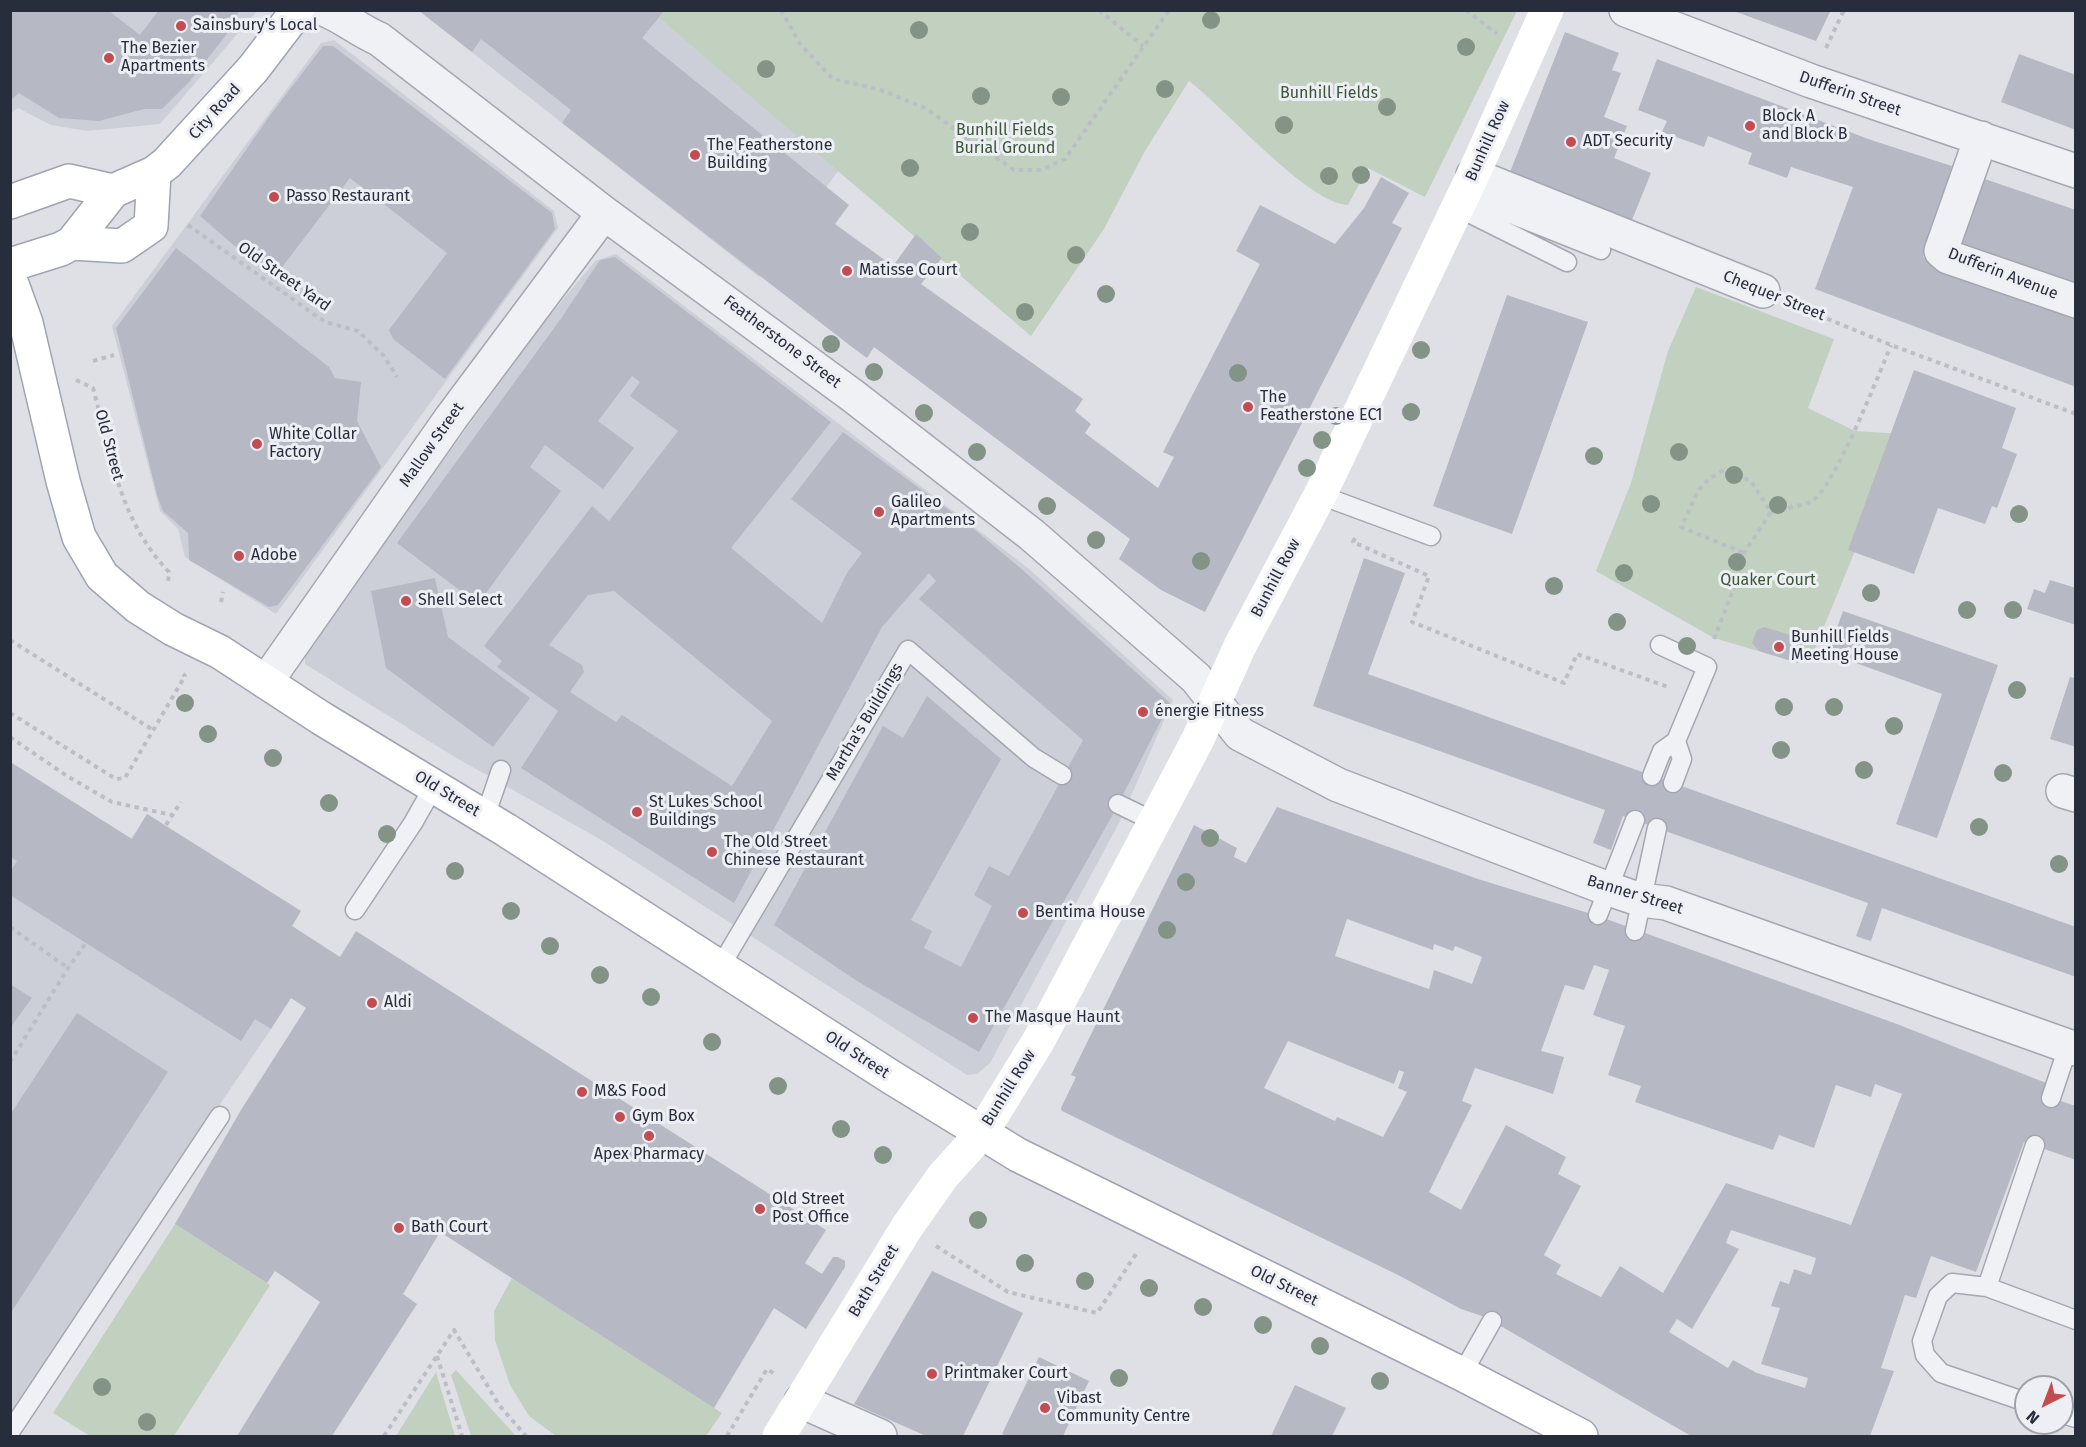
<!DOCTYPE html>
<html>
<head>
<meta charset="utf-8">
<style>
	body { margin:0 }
	#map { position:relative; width:2086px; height:1447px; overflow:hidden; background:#dee0e6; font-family:"Fira Sans",sans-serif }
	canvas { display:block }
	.frame { position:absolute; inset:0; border:12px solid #282d3c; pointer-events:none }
	.north { position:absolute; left:2014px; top:1375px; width:60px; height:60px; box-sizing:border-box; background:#edeff4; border:2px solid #9ea1aa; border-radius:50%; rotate:222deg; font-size:16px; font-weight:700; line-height:24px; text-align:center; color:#282d3c }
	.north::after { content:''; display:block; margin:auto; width:21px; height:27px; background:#c24c50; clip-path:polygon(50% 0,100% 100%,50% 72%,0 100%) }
</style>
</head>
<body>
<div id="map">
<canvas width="2086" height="1447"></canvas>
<div class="frame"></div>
<div class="north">N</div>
</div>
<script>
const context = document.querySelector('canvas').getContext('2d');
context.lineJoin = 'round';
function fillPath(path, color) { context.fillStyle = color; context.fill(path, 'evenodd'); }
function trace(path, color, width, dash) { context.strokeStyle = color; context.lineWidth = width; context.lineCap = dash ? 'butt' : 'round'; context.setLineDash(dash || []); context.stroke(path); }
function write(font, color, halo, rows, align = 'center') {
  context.font = font + ' "Fira Sans",sans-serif'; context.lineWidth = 6; context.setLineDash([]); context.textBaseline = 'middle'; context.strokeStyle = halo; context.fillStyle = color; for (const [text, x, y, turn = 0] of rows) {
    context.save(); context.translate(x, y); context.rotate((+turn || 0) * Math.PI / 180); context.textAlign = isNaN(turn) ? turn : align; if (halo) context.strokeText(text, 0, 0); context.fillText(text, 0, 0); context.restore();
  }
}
fillPath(new Path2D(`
	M11,11H257L160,124L87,131L51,125L18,108L11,113Z
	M419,11H665L659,18L839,170L759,277Z
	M334,40L554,211L558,228L276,614L185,557L178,529L160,511L112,326L321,43Z
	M616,254L1028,568L1173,700L1120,821L990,1063L977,1074L967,1075L603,841L453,756L305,664V649L546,320L595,261Z
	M11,762L131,839L147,814L301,911L292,926L323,946L271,1029L11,1412Z`), '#cccfd8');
fillPath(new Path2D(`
	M665,10L1517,11L1425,197L1368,168L1348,205C1307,203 1226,109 1189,81L1145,151L1104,229L1031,336L659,18Z
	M1696,287L1834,339L1808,408L1855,431L1903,434L1814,651L1798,663L1714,638L1596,571L1631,483L1668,351Z
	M175,1224L270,1285L174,1436H90L53,1413Z
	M512,1278L722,1413L706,1436H556L529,1416L510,1385L495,1340L494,1311Z
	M456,1370L516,1436H471L451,1375Z
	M436,1372L455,1436H396Z`), '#c2d0c0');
fillPath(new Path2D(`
	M10,10H108L140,35L159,10H240L233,19L234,25L189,82L162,109H144L99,121L59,118L19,93L10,101Z
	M418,10H665L642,38L849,205L835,224L893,266L916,234L942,258L921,284L1083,399L1075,411L1091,424L1085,433L1158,488L1174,457L1163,452L1260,264L1236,251L1260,205L1335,244L1364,208L1381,177L1409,193L1392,223L1402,228L1205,612L1161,590L1119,559L1130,539L874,347L867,358L852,347L562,123L571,110L481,39L472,52Z
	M1731,10H1831L1816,41Z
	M1565,32L1619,53L1612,70L1621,73L1604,117L1627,126L1614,158L1651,173L1632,220L1510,172Z
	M323,46H333L552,213L555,229L445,379L393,339L389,330L447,253L350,178L273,279L200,216L271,114Z
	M2019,54L2076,75V130L2001,102Z
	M1657,59L1871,140L1952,166L1923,257L2076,317V387L1815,289L1853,187L1791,167L1787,178L1748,164L1752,153L1708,136L1704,147L1662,132L1667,121L1638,110Z
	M1976,176L2076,210V285L1950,243Z
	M176,248L329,367L335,378L361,382L357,421L381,467L278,605L269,607L189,560L188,533L163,511L157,495L116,328Z
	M615,257L831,422L731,548L822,623L847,573L862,553L791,499L843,432L968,524L1026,573L1170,703L1112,816L979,1052L857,981L774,925L883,726L903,738L927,696L1001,759L911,920L932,931L924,948L961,967L992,906L974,895L989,866L1009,876L1083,740L919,599L936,581L929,573L882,627L734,903L521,768L558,711L497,667L502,661L484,646L592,506L609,521L678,431L630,396L640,382L632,376L598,421L634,448L603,489L545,445L530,467L561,491L478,604L397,543L560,320L600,260ZM614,591L772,721L732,786L622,715L616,722L570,692L584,672L582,665L549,645L588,595Z
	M1507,295L1588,322L1512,534L1433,506Z
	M1914,370L2016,408L2002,448L2017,454L1997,508L1992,506L1985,524L1938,508L1914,574L1848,550Z
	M1364,558L1405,573L1368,674L2076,927V977L1882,908L1871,941L1864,939L1856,936L1868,903L1623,816L1611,850L1593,843L1605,810L1313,706Z
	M435,578L448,637L530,698L493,747L386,668L371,591Z
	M2050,580L2076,588V625L2027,609L2034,589L2045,593Z
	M1843,611L1998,665L1937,838L1896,824L1942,694L1828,653Z
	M1764,627L1804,639L1798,663L1759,651L1752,643L1757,630Z
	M2070,677L2076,678V747L2050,739Z
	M10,762L132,839L147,814L301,911L292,926L340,957L356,931L826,1230L805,1263L822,1274L833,1257H838L845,1261V1267L806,1329L774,1308L714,1408L440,1232L403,1294L417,1304L332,1436H237L320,1302L275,1271L267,1283L175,1224L241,1110L306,1008L291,998L271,1029L255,1019L241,1041L10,895V872L17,861L10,857Z
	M1277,807L1478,879L1598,916L1897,1024L2046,1083L2042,1095L2076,1106V1160L2024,1142L1976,1272L1931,1256L1916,1298L1905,1295L1881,1368L1894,1371L1870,1436H1691L1485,1317L1461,1309L1400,1276L1062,1111L1061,1108L1076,1077L1071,1075L1194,825L1237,848L1234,857L1246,863ZM1347,919L1433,950L1434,944L1453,951L1455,946L1482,957L1472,984L1434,970L1429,989L1335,956ZM1594,965L1609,970L1593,1015L1625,1026L1608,1075L1641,1086L1635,1102L1773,1150L1779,1135L1814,1148L1836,1085L1871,1097L1875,1084L1902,1094L1851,1225L1726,1183L1663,1293L1620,1266L1601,1297L1556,1274L1561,1265L1544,1255L1581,1186L1558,1174L1566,1157L1506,1125L1461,1210L1429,1192L1472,1105L1462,1101L1475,1068L1553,1094L1564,1057L1541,1051L1565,985L1584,990ZM1288,1041L1394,1084L1399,1070L1404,1072L1398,1088L1407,1092L1383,1137L1337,1117L1335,1121L1264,1088ZM1731,1230L1816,1258L1811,1275L1794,1269L1789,1284L1780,1281L1771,1306L1780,1308L1761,1364L1808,1378L1805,1388L1757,1373L1733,1360L1728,1368L1669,1332L1677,1319L1692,1329L1739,1249L1726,1243Z
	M10,984L32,998L10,1028Z
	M77,1013L168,1072L10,1314V1115Z
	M932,1271L1023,1313L963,1436H926L854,1404Z
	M1039,1357L1089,1381L1063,1436H1006L1002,1434Z
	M1295,1385L1346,1408L1332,1436H1271Z`), '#b6b9c3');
const lane = new Path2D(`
	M1463,195L1601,250
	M1457,207L1567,262
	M1320,495L1431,536
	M1652,776L1662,751L1676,741L1707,667L1660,645
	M1673,783L1682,759L1676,741
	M1118,804L1153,821
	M485,817L501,770
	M355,910L413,823L434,786
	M1598,915L1635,820
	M1635,931L1657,828
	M720,967L908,650L1034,758L1062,775
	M2051,1098L2068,1047
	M2035,1145L1987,1287L2076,1320
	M1987,1287L1952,1283L1938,1296L1922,1341L1925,1355L1941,1373L2026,1402
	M1462,1374L1492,1321
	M2062,1414L2076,1418
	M10,1432L220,1116`);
const street = new Path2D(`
	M326,10C345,18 360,31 379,39L604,213L853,396L1032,535L1196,678L1240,734L1338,785L1606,888L1641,900L1666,903L2076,1049
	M1626,10L1811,81L2076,171
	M1981,138L1941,251L1948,257L2076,301
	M1473,175L1763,291
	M266,682L451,418L604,213
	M2063,791L2076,795
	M801,1401L880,1436`);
const primary = new Path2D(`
	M10,202L69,181L113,191
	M72,243L122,246L151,226L154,173
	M10,265L61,249L72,243L113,191L154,173L167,163L253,69L298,10
	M10,279L26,323L63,481L79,537L102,576L138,607L173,629L220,652L321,718L506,830L891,1077L1018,1155L1462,1374L1581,1436`);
trace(lane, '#a4a7b0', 21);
trace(street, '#a4a7b0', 36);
trace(primary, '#9ea4b1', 36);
trace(new Path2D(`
	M781,10L800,44L833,79L878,89L925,108L1014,170H1041L1065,159L1169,10
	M1099,10L1143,46
	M1466,10L1497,34
	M1826,48L1844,10
	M188,225L325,322L358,331L384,356L397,377
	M1794,305L1891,345L2076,414
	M93,361L114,355
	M76,380L93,388C111,454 119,520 169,572L168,583
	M1771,512C1784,508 1800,507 1812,501C1833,490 1880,372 1891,345
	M1355,538L1353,542L1429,576L1412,622L1564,683L1577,654L1668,687
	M221,602L223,592
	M1714,639L1737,580L1744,553L1771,512L1751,481L1724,470C1691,488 1698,497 1681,527L1744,553
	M10,640L153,730
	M10,713L116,779L125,778L185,676L183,674
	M10,737L67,776L112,802L172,815
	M166,825L181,802
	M10,927L68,968
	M10,1062L68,968L86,943
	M936,1246L1008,1292L1097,1313L1136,1254
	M437,1356L462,1436
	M384,1436L454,1330L499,1405L526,1436
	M727,1436L767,1369L776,1375`), '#bcbec5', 4, [4.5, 4.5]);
trace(lane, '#f0f1f5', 18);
trace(street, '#f0f1f5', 33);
trace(new Path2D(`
	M779,1436L907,1227L943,1176L981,1134L1039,1040L1197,741L1240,646L1320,495L1473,175L1547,10`), '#fff', 33);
trace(primary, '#fff', 33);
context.fillStyle = '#839486';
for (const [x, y] of [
	[1211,20],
	[919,30],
	[1466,47],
	[766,69],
	[1165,89],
	[981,96],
	[1061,97],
	[1387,107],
	[1284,125],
	[910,168],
	[1361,175],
	[1329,176],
	[970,232],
	[1076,255],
	[1106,294],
	[1025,312],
	[831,344],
	[1421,350],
	[874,372],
	[1238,373],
	[1411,412],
	[924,413],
	[1336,416],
	[1322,440],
	[977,452],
	[1679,452],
	[1594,456],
	[1307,468],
	[1734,475],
	[1651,504],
	[1778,505],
	[1047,506],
	[2019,514],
	[1096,540],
	[1201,561],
	[1737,562],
	[1624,573],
	[1554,586],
	[1871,593],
	[1967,610],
	[2013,610],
	[1617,622],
	[1687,646],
	[2017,690],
	[185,703],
	[1784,707],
	[1834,707],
	[1894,726],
	[208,734],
	[1781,750],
	[273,758],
	[1864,770],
	[2003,773],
	[329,803],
	[1979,827],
	[387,834],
	[1210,838],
	[2059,864],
	[455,871],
	[1186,882],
	[511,911],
	[1167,930],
	[550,946],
	[600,975],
	[651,997],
	[712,1042],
	[778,1086],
	[841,1129],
	[883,1155],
	[978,1220],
	[1025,1263],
	[1085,1281],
	[1149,1288],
	[1203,1307],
	[1263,1325],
	[1320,1346],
	[1119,1378],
	[1380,1381],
	[102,1387],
	[147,1422]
]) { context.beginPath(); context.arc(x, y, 9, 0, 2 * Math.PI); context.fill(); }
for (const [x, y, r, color] of [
	[181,26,6,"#c24c50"],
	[109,58,6,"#c24c50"],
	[1750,126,6,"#c24c50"],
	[1571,142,6,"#c24c50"],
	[695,155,6,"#c24c50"],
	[274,197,6,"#c24c50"],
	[847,271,6,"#c24c50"],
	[1248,407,6,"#c24c50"],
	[257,444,6,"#c24c50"],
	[879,512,6,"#c24c50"],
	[239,556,6,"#c24c50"],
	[406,601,6,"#c24c50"],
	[1779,647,6,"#c24c50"],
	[1143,712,6,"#c24c50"],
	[637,812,6,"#c24c50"],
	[712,852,6,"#c24c50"],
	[1023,913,6,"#c24c50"],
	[372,1003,6,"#c24c50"],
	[973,1018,6,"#c24c50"],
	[582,1092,6,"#c24c50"],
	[620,1117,6,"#c24c50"],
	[649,1136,6,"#c24c50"],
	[760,1209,6,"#c24c50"],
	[399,1228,6,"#c24c50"],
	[932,1374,6,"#c24c50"],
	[1045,1408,6,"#c24c50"]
]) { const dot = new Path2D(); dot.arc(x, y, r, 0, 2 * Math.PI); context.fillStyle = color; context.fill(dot); trace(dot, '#edeff4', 2); }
write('16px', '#282d3c', '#edeff4', [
	["Sainsbury's Local",193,26],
	["The Bezier",121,49],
	["Apartments",121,67],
	["Block A",1762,117],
	["and Block B",1762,135],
	["ADT Security",1583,142],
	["The Featherstone",707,146],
	["Building",707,164],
	["Passo Restaurant",286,197],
	["Matisse Court",859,271],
	["The",1260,398],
	["Featherstone EC1",1260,416],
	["White Collar",269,435],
	["Factory",269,453],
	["Galileo",891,503],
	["Apartments",891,521],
	["Adobe",251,556],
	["Shell Select",418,601],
	["Bunhill Fields",1791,638],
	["Meeting House",1791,656],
	["énergie Fitness",1155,712],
	["St Lukes School",649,803],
	["Buildings",649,821],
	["The Old Street",724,843],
	["Chinese Restaurant",724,861],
	["Bentima House",1035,913],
	["Aldi",384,1003],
	["The Masque Haunt",985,1018],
	["M&S Food",594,1092],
	["Gym Box",632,1117],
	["Apex Pharmacy",649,1155,"center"],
	["Old Street",772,1200],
	["Post Office",772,1218],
	["Bath Court",411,1228],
	["Printmaker Court",944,1374],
	["Vibast",1057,1399],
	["Community Centre",1057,1417]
], 'left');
write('16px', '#395637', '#edeff4', [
	["Bunhill Fields",1329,94],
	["Bunhill Fields",1005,131],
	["Burial Ground",1005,149],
	["Quaker Court",1768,581]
]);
write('16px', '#282d3c', '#edeff4', [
	["Dufferin Street",1850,94,19],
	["City Road",215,112,-48],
	["Bunhill Row",1488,141,-66],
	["Dufferin Avenue",2003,274,21],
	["Old Street Yard",284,277,35],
	["Chequer Street",1774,296,22],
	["Featherstone Street",782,342,37],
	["Old Street",109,445,75],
	["Mallow Street",432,445,-55],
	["Bunhill Row",1276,578,-62],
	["Martha's Buildings",865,722,-59],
	["Old Street",447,794,31],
	["Banner Street",1635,895,17],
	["Old Street",857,1055,33],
	["Bunhill Row",1009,1088,-58],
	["Bath Street",874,1281,-59],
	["Old Street",1284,1286,26]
]);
</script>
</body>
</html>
